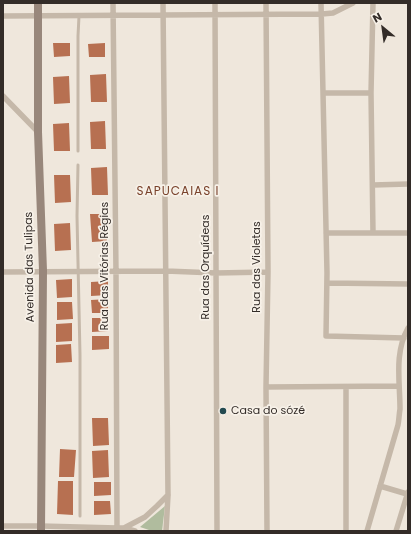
<!DOCTYPE html>
<html>
<head>
<meta charset="utf-8">
<style>
	body { margin:0 }
	#map { position:relative; width:411px; height:534px; overflow:hidden; background:#efe7dc; font-family:Poppins,sans-serif }
	canvas { display:block }
	.frame { position:absolute; inset:0; border:4px solid #332c28; pointer-events:none }
	.north { position:absolute; left:363px; top:8px; width:40px; height:40px; -webkit-text-stroke:3px #f7f1e8; paint-order:stroke; rotate:331deg; font-size:11px; font-weight:700; line-height:16px; text-align:center; color:#332c28 }
	.north::after { content:''; display:block; margin:auto; width:14px; height:18px; background:#332c28; clip-path:polygon(50% 0,100% 100%,50% 72%,0 100%) }
</style>
</head>
<body>
<div id="map">
<canvas width="411" height="534"></canvas>
<div class="frame"></div>
<div class="north">N</div>
</div>
<script>
const context = document.querySelector('canvas').getContext('2d');
context.lineJoin = 'round';
function fillPath(path, color) { context.fillStyle = color; context.fill(path, 'evenodd'); }
function trace(path, color, width, dash) { context.strokeStyle = color; context.lineWidth = width; context.lineCap = dash ? 'butt' : 'round'; context.setLineDash(dash || []); context.stroke(path); }
function write(font, color, halo, rows, align = 'center') {
  context.font = font + ' Poppins,sans-serif'; context.lineWidth = 3.5; context.setLineDash([]); context.textBaseline = 'middle'; context.strokeStyle = halo; context.fillStyle = color; for (const [text, x, y, turn = 0] of rows) {
    context.save(); context.translate(x, y); context.rotate((+turn || 0) * Math.PI / 180); context.textAlign = isNaN(turn) ? turn : align; if (halo) context.strokeText(text, 0, 0); context.fillText(text, 0, 0); context.restore();
  }
}
fillPath(new Path2D(`
	M165,506L162,531H152L140,527Z`), '#b0bc9e');
fillPath(new Path2D(`
	M53,43H70V56L54,57Z
	M105,43V57H89L88,44Z
	M106,74L107,102H91L90,75Z
	M69,76L70,103L54,104L53,77Z
	M105,121L106,149H91L90,122Z
	M69,123L70,151H54L53,124Z
	M107,167L108,195H92L91,168Z
	M54,175H70L71,202L55,203Z
	M90,214H106L107,241L92,242Z
	M70,223L71,250L55,251L54,224Z
	M72,279V297L57,298L56,280Z
	M108,281V295L91,296V282Z
	M108,299V313H92L91,300Z
	M57,302H72L73,319L57,320Z
	M92,318H109V331L92,332Z
	M72,323V341L56,342V324Z
	M92,336H109V349L92,350Z
	M71,344L72,362L56,363V345Z
	M92,418H108L109,445L93,446Z
	M60,449L76,450L74,477H59Z
	M108,450L109,477L93,478L92,451Z
	M58,481H73V515L57,514Z
	M94,482H111V495L94,496Z
	M94,501H110L111,514L94,515Z`), '#b77051');
trace(new Path2D(`
	M78,151V36L79,16
	M78,165L77,216L80,355V516`), '#c5b8a9', 3);
trace(new Path2D(`
	M113,3L116,272L117,528
	M163,3L168,495L166,531
	M215,3L217,531
	M266,3L268,272L266,387L267,531
	M321,3L327,273L326,336L404,338
	M373,3L371,93L373,233
	M3,16L322,14L333,13L353,3
	M323,93H371
	M3,96L38,132
	M373,185L408,184
	M326,233H408
	M3,272L166,271L216,273L268,272
	M327,283L408,284
	M266,387L399,386
	M380,486L407,494
	M3,526H41L117,528H124L135,531
	M124,528L145,517L157,506L168,495
	M346,531V387
	M367,531L398,425C399,420 399,415 400,409C400,382 394,353 408,328
	M396,531L408,492`), '#c5b8a9', 5.5);
trace(new Path2D(`
	M38,3V132L43,271L41,531`), '#98877b', 8);
for (const [x, y, r, color] of [
	[223,411,4,"#234a50"]
]) { const dot = new Path2D(); dot.arc(x, y, r, 0, 2 * Math.PI); context.fillStyle = color; context.fill(dot); trace(dot, '#f7f1e8', 1.5); }
write('11px', '#332c28', '#f7f1e8', [
	["Rua das Vitórias Régias",105,266,-90],
	["Avenida das Tulipas",30,267,-91],
	["Rua das Orquídeas",206,267,-90],
	["Rua das Violetas",257,267,-90]
]);
write('11px', '#332c28', '#f7f1e8', [
	["Casa do sózé",231,411]
], 'left');
context.letterSpacing = '1px';
write('12px', '#79422b', '#f7f1e8', [
	["SAPUCAIAS I",178,192]
]);
context.letterSpacing = '0px';
</script>
</body>
</html>
